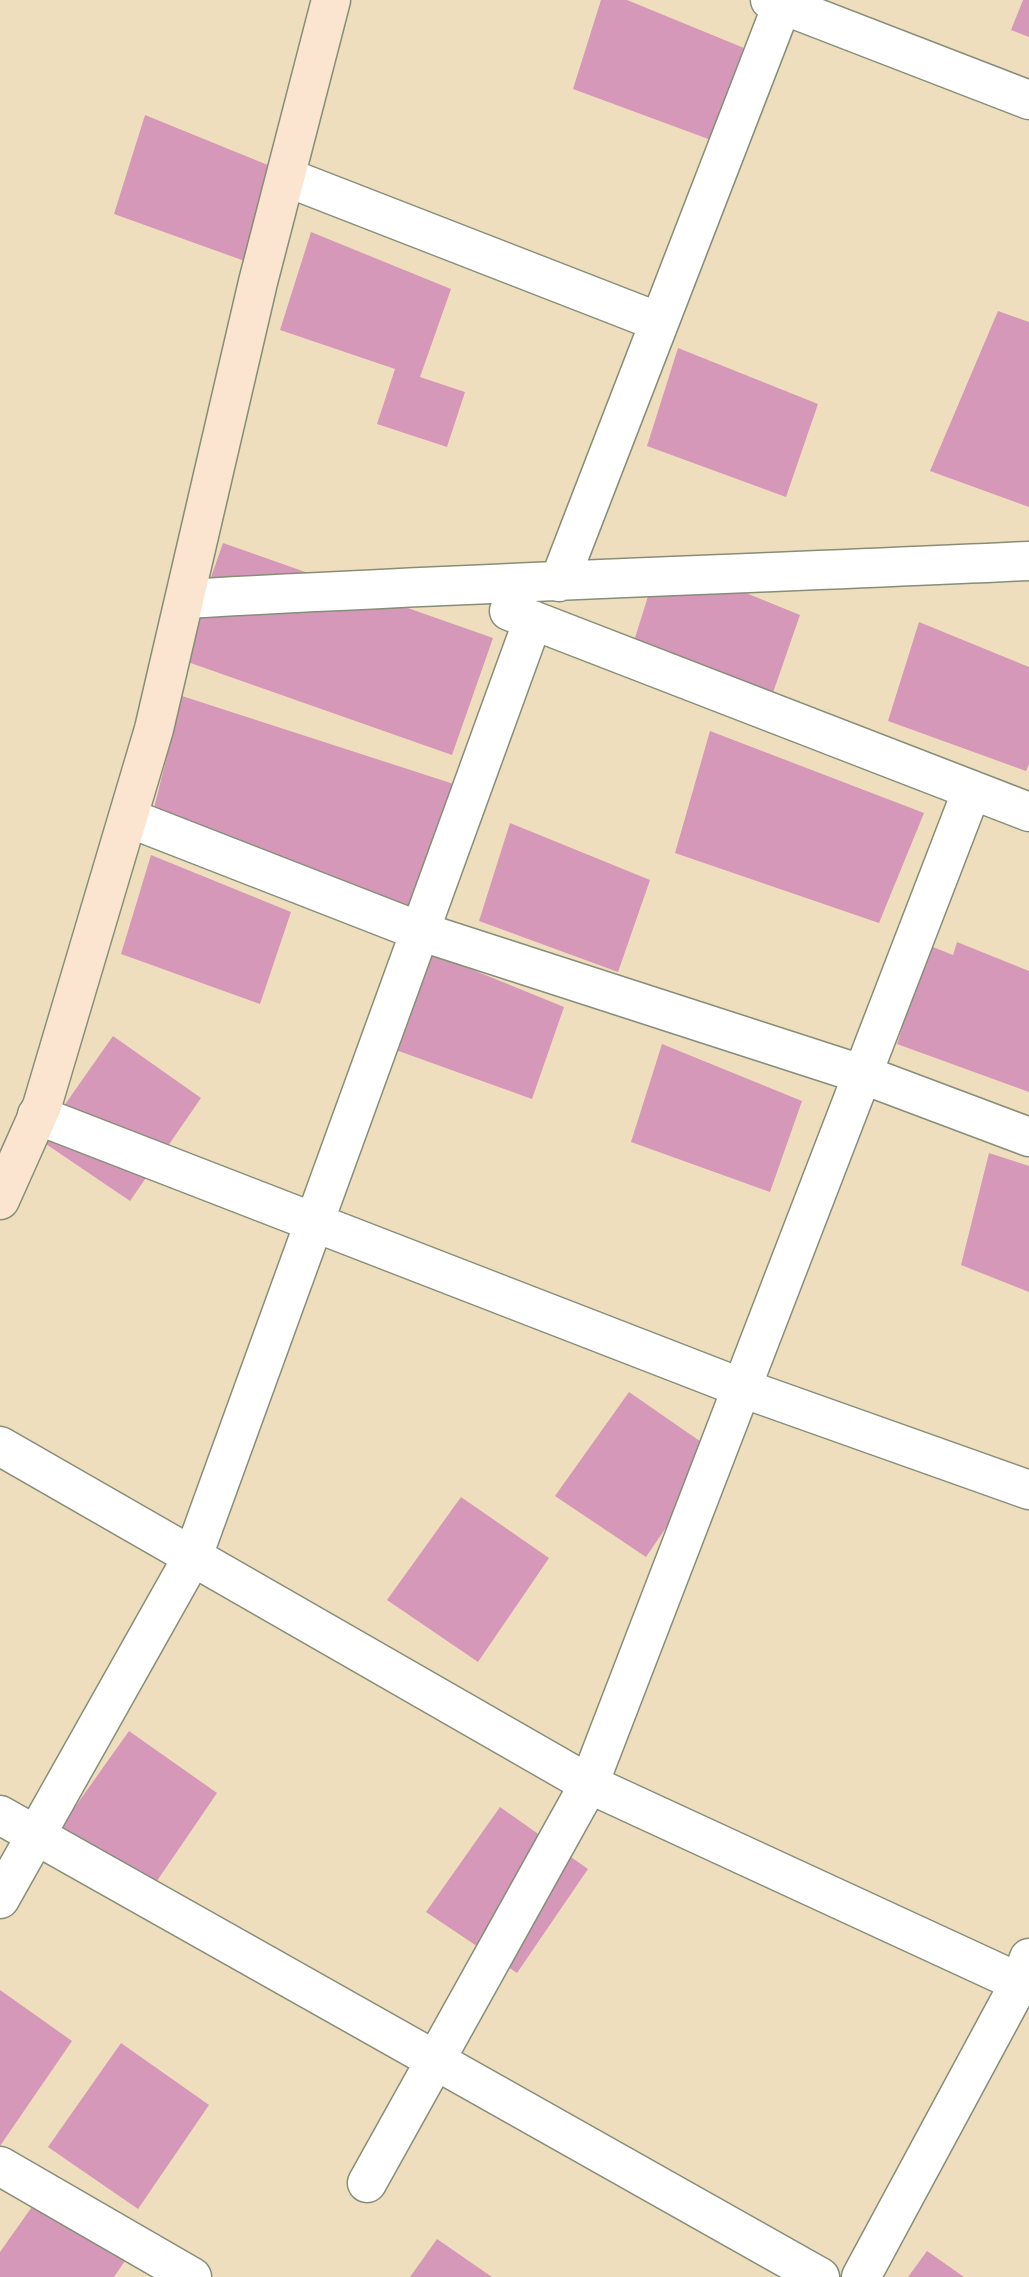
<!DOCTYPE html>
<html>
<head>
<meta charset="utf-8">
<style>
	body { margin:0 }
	canvas { display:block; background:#eedebd }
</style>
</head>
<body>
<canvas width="1029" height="2277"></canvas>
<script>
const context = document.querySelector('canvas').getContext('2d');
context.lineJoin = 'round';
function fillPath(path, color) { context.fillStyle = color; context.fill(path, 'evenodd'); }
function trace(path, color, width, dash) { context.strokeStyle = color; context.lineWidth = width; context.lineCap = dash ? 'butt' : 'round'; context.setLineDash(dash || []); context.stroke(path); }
fillPath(new Path2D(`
	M601,0H627L744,48L711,140L573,89Z
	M1023,0H1029V37L1011,30Z
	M145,115L285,172L253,264L114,214Z
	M311,232L451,289L420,377L465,392L447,447L377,424L395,369L280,330Z
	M998,311L1029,322V507L930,471Z
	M678,348L818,404L786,497L647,446Z
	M223,543L493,638L452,755L182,660Z
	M660,558L800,615L768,707L629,657Z
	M919,622L1029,667V764L1026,771L888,721Z
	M182,696L463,787L412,910L154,808Z
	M710,731L924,813L879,923L675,853Z
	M510,823L650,880L618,972L479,921Z
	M151,855L291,912L260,1004L121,954Z
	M957,942L1029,971V1092L897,1044L928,945L953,955Z
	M424,950L564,1007L532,1099L393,1049Z
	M113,1036L201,1098L130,1201L40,1140Z
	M662,1044L802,1101L770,1192L631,1142Z
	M989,1153L1029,1166V1292L961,1265Z
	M629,1392L717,1453L646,1557L555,1496Z
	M461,1497L549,1558L478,1662L387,1600Z
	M129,1731L217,1793L146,1897L55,1835Z
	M500,1807L588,1869L517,1973L426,1912Z
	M0,1990L72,2041L0,2146Z
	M121,2043L209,2105L138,2209L48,2147Z
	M41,2194L129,2255L114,2277H0V2252Z
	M437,2239L492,2277H410Z
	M927,2251L964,2277H908Z`), '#d698b8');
const street = new Path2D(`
	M770,0L1029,100
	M286,177L659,322
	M559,582L784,0
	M185,599C466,583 747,574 1029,561
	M509,611L1029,812
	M129,818L419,931L864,1075L1029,1137
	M37,1115L742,1388L1029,1490
	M0,1446L589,1784L1029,1987
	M0,1815L820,2277
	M0,1899L193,1556L533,620
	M0,2166L192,2277
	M367,2183L589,1784L972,790
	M861,2277L1020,1982L1029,1958`);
const secondary = new Path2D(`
	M0,1200L42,1106L154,729L258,282L331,0`);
trace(street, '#868e78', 41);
trace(secondary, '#868e78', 41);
trace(street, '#fff', 38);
trace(secondary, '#fce5d0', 38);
</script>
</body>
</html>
